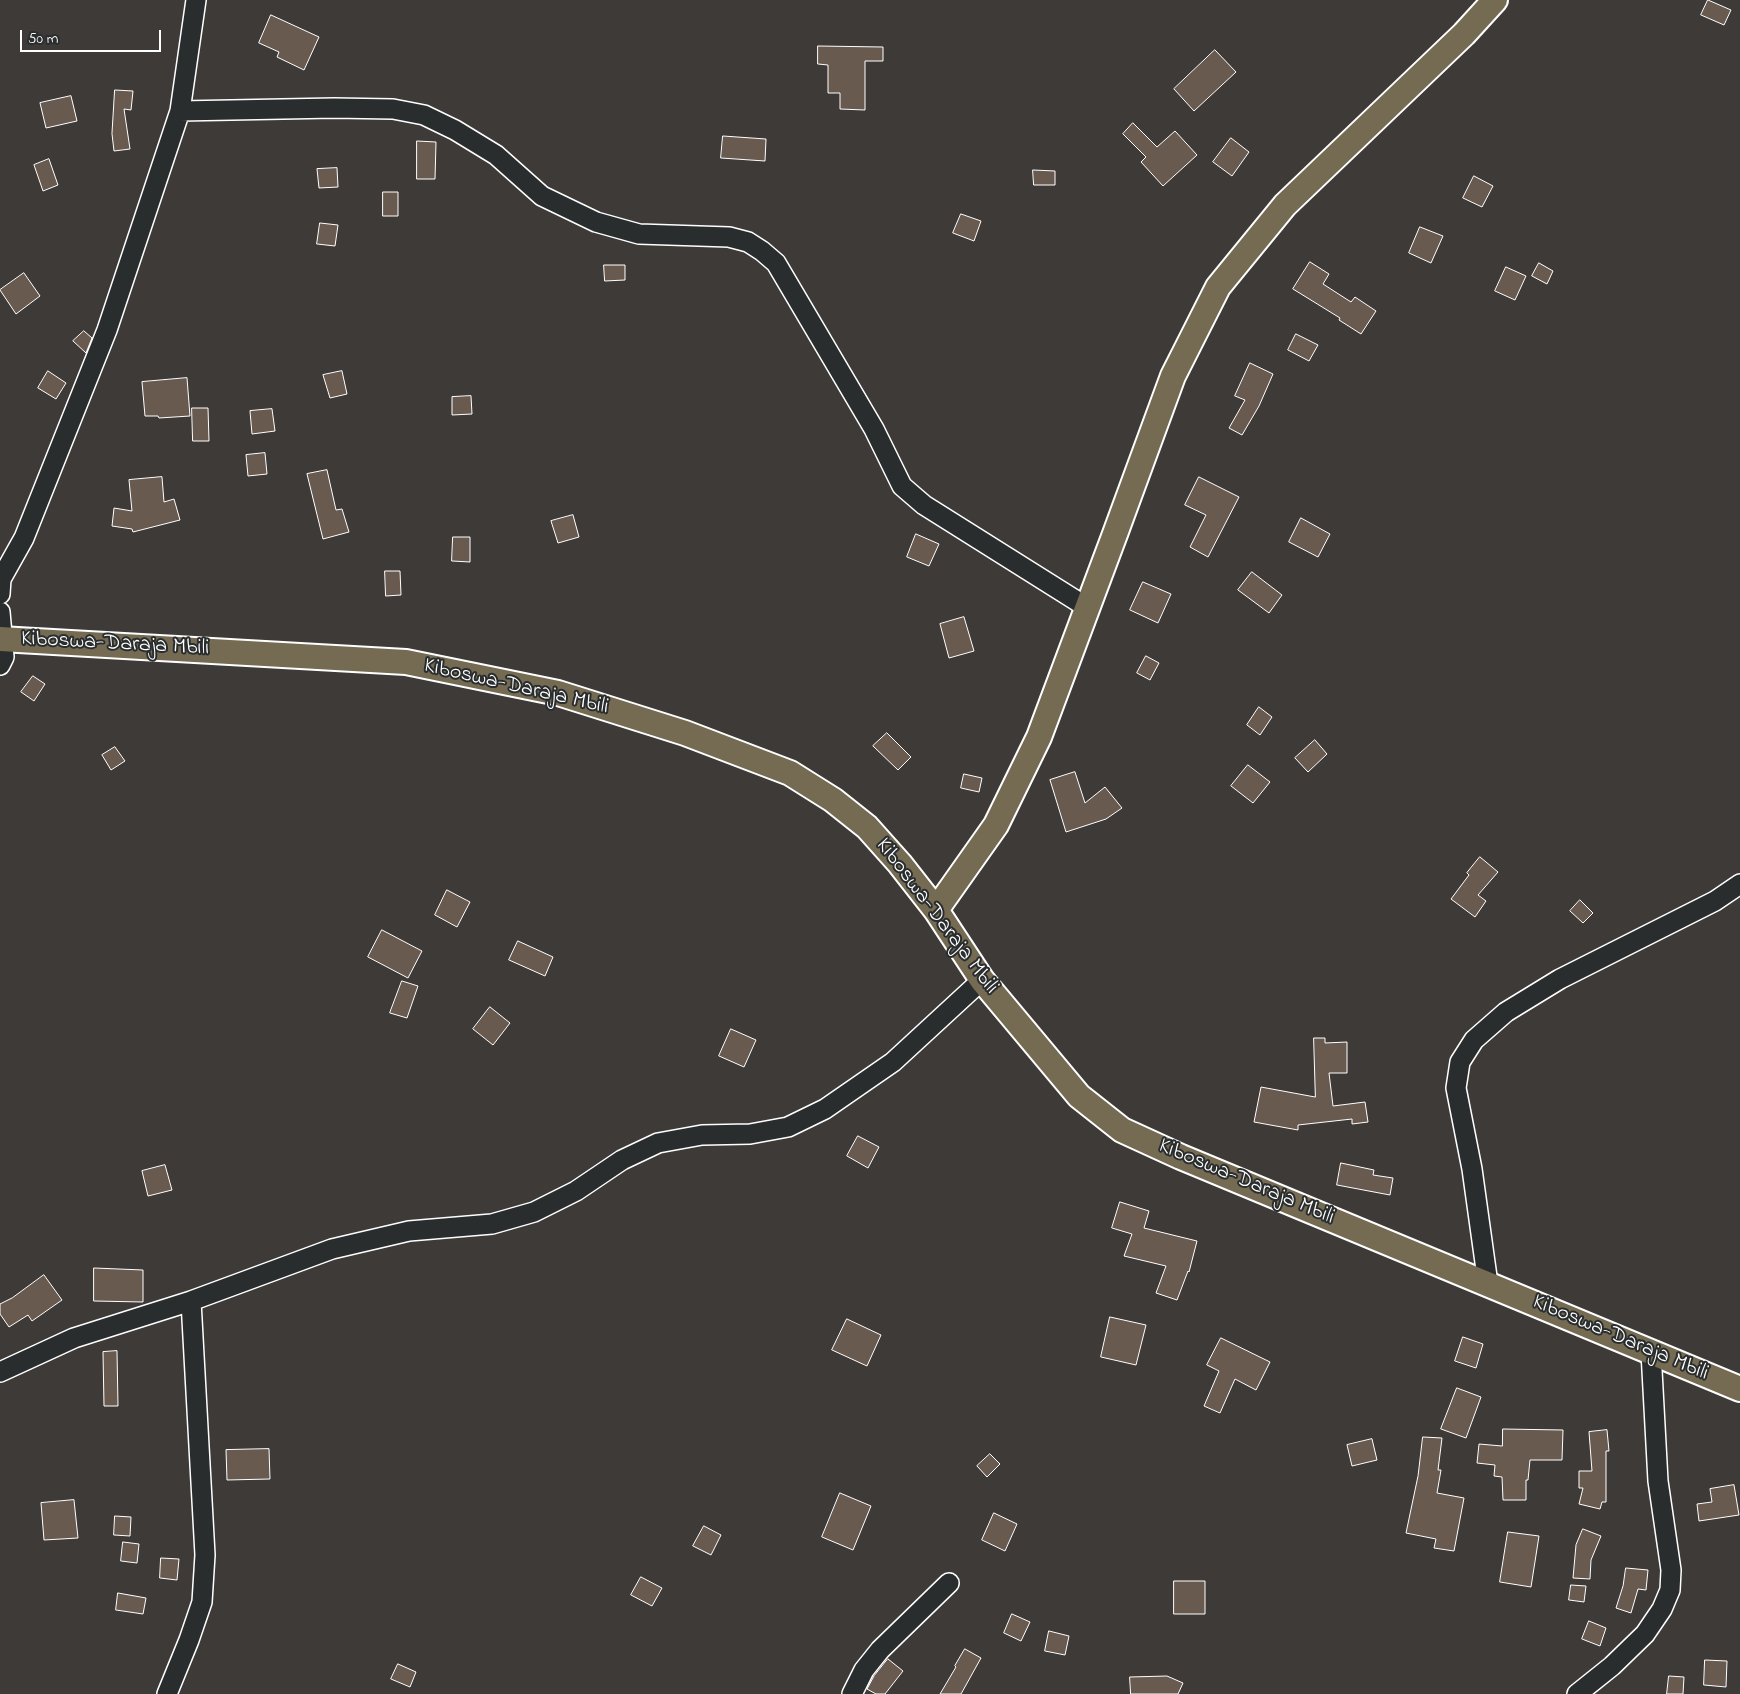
<!DOCTYPE html>
<html>
<head>
<meta charset="utf-8">
<style>
	body { margin:0 }
	#map { position:relative; width:1740px; height:1694px; overflow:hidden; background:#3d3a38; font-family:"Indie Flower",sans-serif }
	canvas { display:block }
	.scale { position:absolute; left:20px; top:30px; width:141px; height:22px; box-sizing:border-box; border:2px solid #fff; border-top:0; padding-left:6px; font-size:15px; line-height:18px; white-space:nowrap; color:#fff; -webkit-text-stroke:4px #2a2d2e; paint-order:stroke }
</style>
</head>
<body>
<div id="map">
<canvas width="1740" height="1694"></canvas>
<div class="scale">50 m</div>
</div>
<script>
const context = document.querySelector('canvas').getContext('2d');
context.lineJoin = 'round';
function fillPath(path, color) { context.fillStyle = color; context.fill(path, 'evenodd'); }
function trace(path, color, width, dash) { context.strokeStyle = color; context.lineWidth = width; context.lineCap = dash ? 'butt' : 'round'; context.setLineDash(dash || []); context.stroke(path); }
function write(font, color, halo, rows, align = 'center') {
  context.font = font + ' "Indie Flower",sans-serif'; context.lineWidth = 4; context.setLineDash([]); context.textBaseline = 'middle'; context.strokeStyle = halo; context.fillStyle = color; for (const [text, x, y, turn = 0] of rows) {
    context.save(); context.translate(x, y); context.rotate((+turn || 0) * Math.PI / 180); context.textAlign = isNaN(turn) ? turn : align; if (halo) context.strokeText(text, 0, 0); context.fillText(text, 0, 0); context.restore();
  }
}
const building = new Path2D(`
	M1708,0L1731,10L1724,25L1701,15Z
	M271,15L319,37L304,70L277,57L279,52L259,43Z
	M818,46L883,47V61H865V110L840,109V93H828V65L818,64Z
	M1215,50L1236,72L1194,111L1174,89Z
	M115,90L133,91L131,110L124,109L130,149L114,151L112,134Z
	M71,96L77,121L46,128L40,103Z
	M1133,123L1157,147L1175,131L1197,155L1163,186L1141,162L1146,157L1123,134Z
	M723,136L766,139L765,161L721,158Z
	M1231,138L1249,152L1232,176L1213,162Z
	M417,141L436,142L435,179H417Z
	M49,159L58,185L43,191L34,165Z
	M337,168L338,187L319,188L317,169Z
	M1033,170L1055,171V185H1034Z
	M1474,176L1493,186L1482,207L1463,198Z
	M383,192H398V216H383Z
	M961,214L981,221L974,241L953,233Z
	M320,223L338,225L335,246L317,244Z
	M1420,227L1443,236L1431,263L1409,253Z
	M1310,262L1329,274L1323,284L1351,302L1355,297L1376,311L1361,334L1339,320L1340,318L1293,289Z
	M1539,263L1553,271L1547,284L1532,276Z
	M604,265H625V280L605,281Z
	M1506,267L1526,276L1515,300L1495,291Z
	M24,273L40,296L16,314L0,290Z
	M84,331L92,338L86,353L73,341Z
	M1296,334L1318,345L1309,361L1288,350Z
	M1250,363L1273,374L1259,406L1242,435L1229,428L1245,400L1235,396Z
	M48,371L66,383L56,399L38,388Z
	M342,371L347,394L330,398L323,375Z
	M187,378L190,416L159,418L158,416H145L142,382Z
	M471,396L472,414L452,415V397Z
	M192,408H208L209,441H193Z
	M272,409L275,431L252,434L250,411Z
	M265,453L267,474L248,476L246,455Z
	M327,470L336,510L342,509L349,532L323,539L307,474Z
	M162,477L164,502L174,499L180,520L133,532L132,529L112,526L114,508L132,511L129,480Z
	M1199,477L1239,497L1208,557L1190,547L1206,515L1185,505Z
	M573,515L579,537L558,543L551,521Z
	M1301,518L1330,534L1318,557L1289,542Z
	M916,534L939,544L929,566L907,557Z
	M453,537H470V562L452,561Z
	M385,571H400L401,595L386,596Z
	M1252,572L1282,595L1269,613L1238,590Z
	M1143,582L1171,594L1158,623L1130,610Z
	M964,617L974,651L949,658L940,624Z
	M1146,656L1159,663L1150,680L1137,673Z
	M33,676L45,684L34,701L21,692Z
	M1259,707L1272,717L1260,735L1247,725Z
	M887,733L911,757L898,770L873,746Z
	M1315,740L1327,754L1308,772L1295,758Z
	M115,747L125,761L111,770L102,755Z
	M1248,765L1270,782L1253,803L1231,786Z
	M1075,772L1085,803L1105,787L1122,808L1106,819L1066,832L1050,780Z
	M964,774L982,778L979,792L961,788Z
	M1480,857L1498,872L1478,895L1486,901L1475,917L1451,899L1469,875L1467,873Z
	M447,890L470,902L457,927L435,915Z
	M1580,900L1593,913L1583,923L1570,911Z
	M382,930L422,951L408,978L368,957Z
	M518,941L553,957L545,976L509,960Z
	M402,981L418,986L407,1018L390,1013Z
	M490,1007L510,1023L493,1045L473,1029Z
	M731,1029L756,1040L744,1067L719,1056Z
	M1314,1038H1325V1043L1347,1042V1073H1329L1333,1106L1365,1102L1368,1122L1352,1124V1119L1298,1125V1130L1254,1122L1261,1087L1315,1097Z
	M858,1136L879,1147L868,1168L847,1156Z
	M1341,1163L1374,1170L1373,1175L1393,1178L1390,1195L1337,1185Z
	M165,1165L172,1190L148,1196L142,1171Z
	M1120,1202L1149,1211L1144,1228L1197,1241L1189,1272L1188,1271L1177,1300L1156,1293L1166,1266L1124,1256L1132,1234L1112,1228Z
	M94,1268L143,1270V1302L94,1301Z
	M44,1275L62,1300L32,1321L28,1315L9,1327L0,1314V1304L12,1298Z
	M1110,1317L1146,1325L1136,1365L1101,1357Z
	M847,1319L881,1335L867,1366L832,1350Z
	M1463,1337L1483,1344L1476,1368L1455,1361Z
	M1221,1338L1270,1362L1256,1390L1235,1379L1220,1413L1204,1406L1219,1371L1207,1365Z
	M117,1351L118,1406H104L103,1352Z
	M1457,1388L1481,1397L1466,1438L1441,1429Z
	M1503,1429L1563,1430L1562,1460H1530L1528,1480H1526V1500H1503L1502,1477L1494,1476L1495,1465L1477,1463L1479,1444L1502,1446Z
	M1607,1430L1609,1451H1606V1502H1602L1600,1509L1579,1504L1583,1488H1579V1471H1592L1589,1432Z
	M1423,1437L1442,1438L1438,1470H1441L1437,1493L1464,1498L1454,1551L1434,1548L1436,1539L1406,1533L1418,1476Z
	M1372,1439L1377,1460L1352,1466L1347,1445Z
	M269,1449L270,1479L227,1480L226,1450Z
	M990,1454L1000,1464L987,1477L977,1466Z
	M1734,1485L1739,1515L1699,1521L1697,1504L1712,1502L1710,1489Z
	M840,1493L871,1506L853,1550L822,1537Z
	M74,1500L78,1538L44,1540L41,1503Z
	M994,1513L1017,1524L1005,1551L982,1540Z
	M115,1516L131,1517L130,1536L114,1535Z
	M704,1526L721,1535L711,1555L693,1546Z
	M1583,1529L1601,1536L1591,1560L1590,1579L1573,1578L1576,1545Z
	M1508,1532L1539,1536L1531,1587L1500,1582Z
	M123,1542L139,1544L137,1563L121,1561Z
	M161,1558L179,1559L177,1580L160,1578Z
	M1626,1568L1648,1570L1646,1590L1638,1589L1631,1613L1616,1608L1623,1586Z
	M641,1577L662,1588L652,1606L631,1595Z
	M1174,1581H1205V1614H1174Z
	M1571,1585L1586,1586L1584,1602L1569,1600Z
	M118,1593L146,1598L143,1614L116,1610Z
	M1012,1614L1030,1622L1021,1641L1004,1633Z
	M1589,1621L1606,1628L1600,1646L1582,1639Z
	M1049,1631L1069,1636L1065,1655L1045,1651Z
	M965,1649L981,1658L961,1694H940L956,1667L955,1666Z
	M888,1659L903,1671L885,1694H876L867,1689L874,1676Z
	M1705,1660L1727,1661L1726,1687L1704,1685Z
	M398,1664L416,1672L410,1687L391,1679Z
	M1669,1676L1684,1677L1683,1694H1667Z
	M1130,1677L1167,1676L1183,1683L1178,1694H1131Z`);
fillPath(building, '#695a50');
trace(building, '#fff', 1);
const minor = new Path2D(`
	M180,111L334,108L393,109L424,115L455,130L496,155L542,196L596,222L639,234L729,237L748,242L762,251L776,263L874,429L902,486L924,505L1088,608
	M0,594L1,579L24,538L107,330L180,111L196,0
	M0,612L4,657L0,665
	M1488,1284L1472,1169L1456,1088L1460,1062L1474,1040L1506,1012L1560,979L1715,901L1740,884
	M0,1372L74,1338L191,1301L332,1249L409,1231L492,1224L534,1212L576,1191L622,1160L658,1143L702,1135L750,1134L788,1127L825,1109L893,1062L982,980
	M167,1694L189,1640L202,1602L205,1555L191,1301
	M852,1694L864,1670L880,1650L949,1583
	M1577,1694L1612,1666L1645,1634L1662,1609L1670,1590L1671,1570L1658,1481L1651,1352`);
const major = new Path2D(`
	M0,639L406,662L558,693L685,733L790,773L833,800L867,827L900,864L936,910L982,980L1079,1096L1122,1130L1181,1157L1740,1389
	M936,910L996,825L1039,737L1115,534L1173,376L1218,287L1285,205L1464,34L1495,0`);
trace(minor, '#fff', 22);
trace(major, '#fff', 28);
trace(minor, '#2a2d2e', 19);
trace(major, '#746b52', 24);
write('22px', '#fff', '#2a2d2e', [
	["Kiboswa-Daraja Mbili",115,645,3],
	["Kiboswa-Daraja Mbili",516,688,13],
	["Kiboswa-Daraja Mbili",936,917,53],
	["Kiboswa-Daraja Mbili",1246,1183,23],
	["Kiboswa-Daraja Mbili",1620,1339,23]
]);
</script>
</body>
</html>
